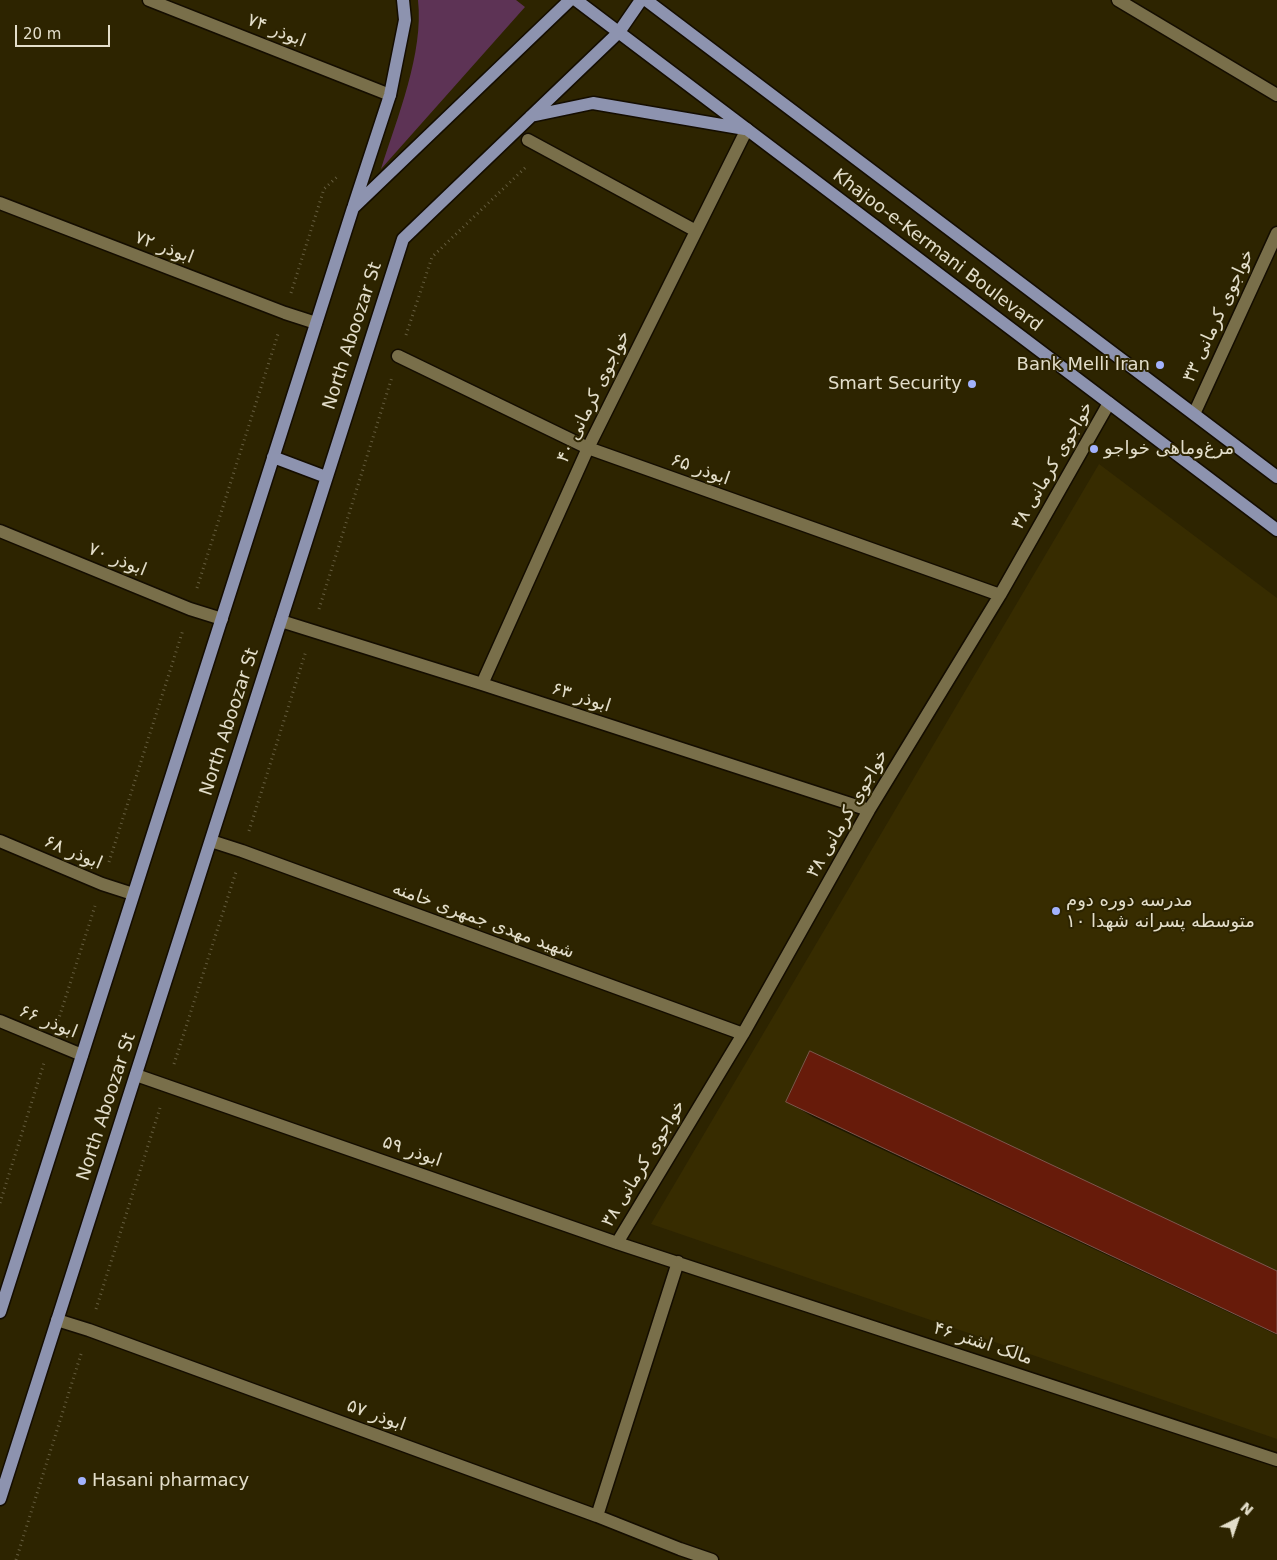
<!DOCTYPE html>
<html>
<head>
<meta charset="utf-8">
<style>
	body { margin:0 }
	#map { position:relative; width:1277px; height:1560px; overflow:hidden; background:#2d2400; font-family:"DejaVu Sans",sans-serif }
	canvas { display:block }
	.north { position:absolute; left:1212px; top:1495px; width:50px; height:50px; -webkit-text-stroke:4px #2d2400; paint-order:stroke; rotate:41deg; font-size:14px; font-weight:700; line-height:20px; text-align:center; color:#e3deca }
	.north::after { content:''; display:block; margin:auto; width:18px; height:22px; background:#e3deca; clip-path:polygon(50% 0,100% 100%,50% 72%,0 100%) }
	.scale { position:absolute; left:15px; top:25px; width:95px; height:22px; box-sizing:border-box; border:2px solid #e3deca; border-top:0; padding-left:6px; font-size:15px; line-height:18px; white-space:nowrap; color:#e3deca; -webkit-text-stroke:4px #2d2400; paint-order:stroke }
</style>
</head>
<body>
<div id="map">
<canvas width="1277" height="1560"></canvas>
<div class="north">N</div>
<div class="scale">20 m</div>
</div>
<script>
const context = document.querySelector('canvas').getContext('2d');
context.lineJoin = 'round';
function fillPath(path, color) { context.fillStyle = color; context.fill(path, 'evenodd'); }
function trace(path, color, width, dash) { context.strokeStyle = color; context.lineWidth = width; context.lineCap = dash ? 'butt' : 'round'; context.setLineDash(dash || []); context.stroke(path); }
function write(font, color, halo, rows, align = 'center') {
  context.font = font + ' "DejaVu Sans","Noto Sans Arabic",sans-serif'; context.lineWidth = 4; context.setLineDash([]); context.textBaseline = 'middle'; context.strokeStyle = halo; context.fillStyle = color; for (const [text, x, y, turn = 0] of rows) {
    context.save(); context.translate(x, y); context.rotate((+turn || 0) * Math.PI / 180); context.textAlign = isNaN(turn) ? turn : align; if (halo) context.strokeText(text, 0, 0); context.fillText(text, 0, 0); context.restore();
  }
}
fillPath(new Path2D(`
	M1099,464L1277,598V1439L651,1224Z`), '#372c00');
fillPath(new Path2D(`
	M418,0H516L525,7L381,169C397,118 424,53 418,0Z`), '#5d3355');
fillPath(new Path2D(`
	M788,1102L1277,1272V1335L813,1117Z`), '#0007');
const building = new Path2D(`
	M810,1051L1277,1271V1334L786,1102Z`);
fillPath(building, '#671b0a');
trace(building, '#7d564d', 1);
const minor = new Path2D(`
	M149,0L390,95
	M1118,0L1277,95
	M528,140L696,231
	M0,203L285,313L316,323
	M398,356L588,448L1000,595
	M1194,414L1277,233
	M0,531L190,609L222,619
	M281,621L482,684L869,810
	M482,684L588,448L747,129
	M0,841L102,884L133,894
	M211,841L242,851L743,1034
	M0,1021L82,1055
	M136,1075L617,1243L1277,1460
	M617,1243L743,1034L869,810L1000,595L1109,403
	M57,1320L89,1330L597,1516L680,1549L712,1560
	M597,1516L678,1262`);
const major = new Path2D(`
	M576,0L1277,530
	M646,0L1277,477
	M531,116L593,103L745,129
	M354,205L390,95L405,20L403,0
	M273,457L326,477
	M0,1312L353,208L570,0
	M0,1499L403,239L619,32L641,0`);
trace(minor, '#140d00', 15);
trace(major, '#140d00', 15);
trace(new Path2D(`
	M291,293L324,189L339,175
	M406,335L432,257L527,166
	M197,588L278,334
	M319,609L392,377
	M249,831L306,651
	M109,862L183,630
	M58,1021L95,906
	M174,1064L236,872
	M0,1203L44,1063
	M96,1309L160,1108
	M16,1560L82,1351`), '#655d3e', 3, [1, 4]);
trace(minor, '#796f4a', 12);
trace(major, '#8d93af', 12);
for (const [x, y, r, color] of [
	[1160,365,5,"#a2b2fd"],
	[972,384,5,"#a2b2fd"],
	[1094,449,5,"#a2b2fd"],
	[1056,911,5,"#a2b2fd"],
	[82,1481,5,"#a2b2fd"]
]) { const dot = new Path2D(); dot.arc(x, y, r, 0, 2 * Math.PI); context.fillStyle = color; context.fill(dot); trace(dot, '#2d2400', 2); }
write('18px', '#e3deca', '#2d2400', [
	["ابوذر ۷۴",276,31,22],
	["ابوذر ۷۲",164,248,21],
	["Khajoo-e-Kermani Boulevard",937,251,37],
	["خواجوی کرمانی ۳۳",1219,316,-65],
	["North Aboozar St",353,336,-72],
	["خواجوی کرمانی ۴۰",594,397,-64],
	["خواجوی کرمانی ۳۸",1053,466,-60],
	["ابوذر ۶۵",700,470,20],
	["ابوذر ۷۰",117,560,22],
	["ابوذر ۶۳",581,698,18],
	["North Aboozar St",230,722,-72],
	["خواجوی کرمانی ۳۸",848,814,-60],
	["ابوذر ۶۸",73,853,23],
	["شهید مهدی جمهری خامنه",483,921,20],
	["ابوذر ۶۶",48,1022,22],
	["North Aboozar St",107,1107,-72],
	["ابوذر ۵۹",412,1152,19],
	["خواجوی کرمانی ۳۸",644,1164,-59],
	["مالک اشتر ۴۶",983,1344,18],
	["ابوذر ۵۷",376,1416,20]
]);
write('18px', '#e3deca', '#2d2400', [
	["Bank Melli Iran",1150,365,"right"],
	["Smart Security",962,384,"right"],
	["مرغ‌وماهی‌ خواجو",1104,449],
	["مدرسه دوره دوم",1066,901],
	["متوسطه پسرانه شهدا ۱۰",1066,922],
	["Hasani pharmacy",92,1481]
], 'left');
</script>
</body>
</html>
